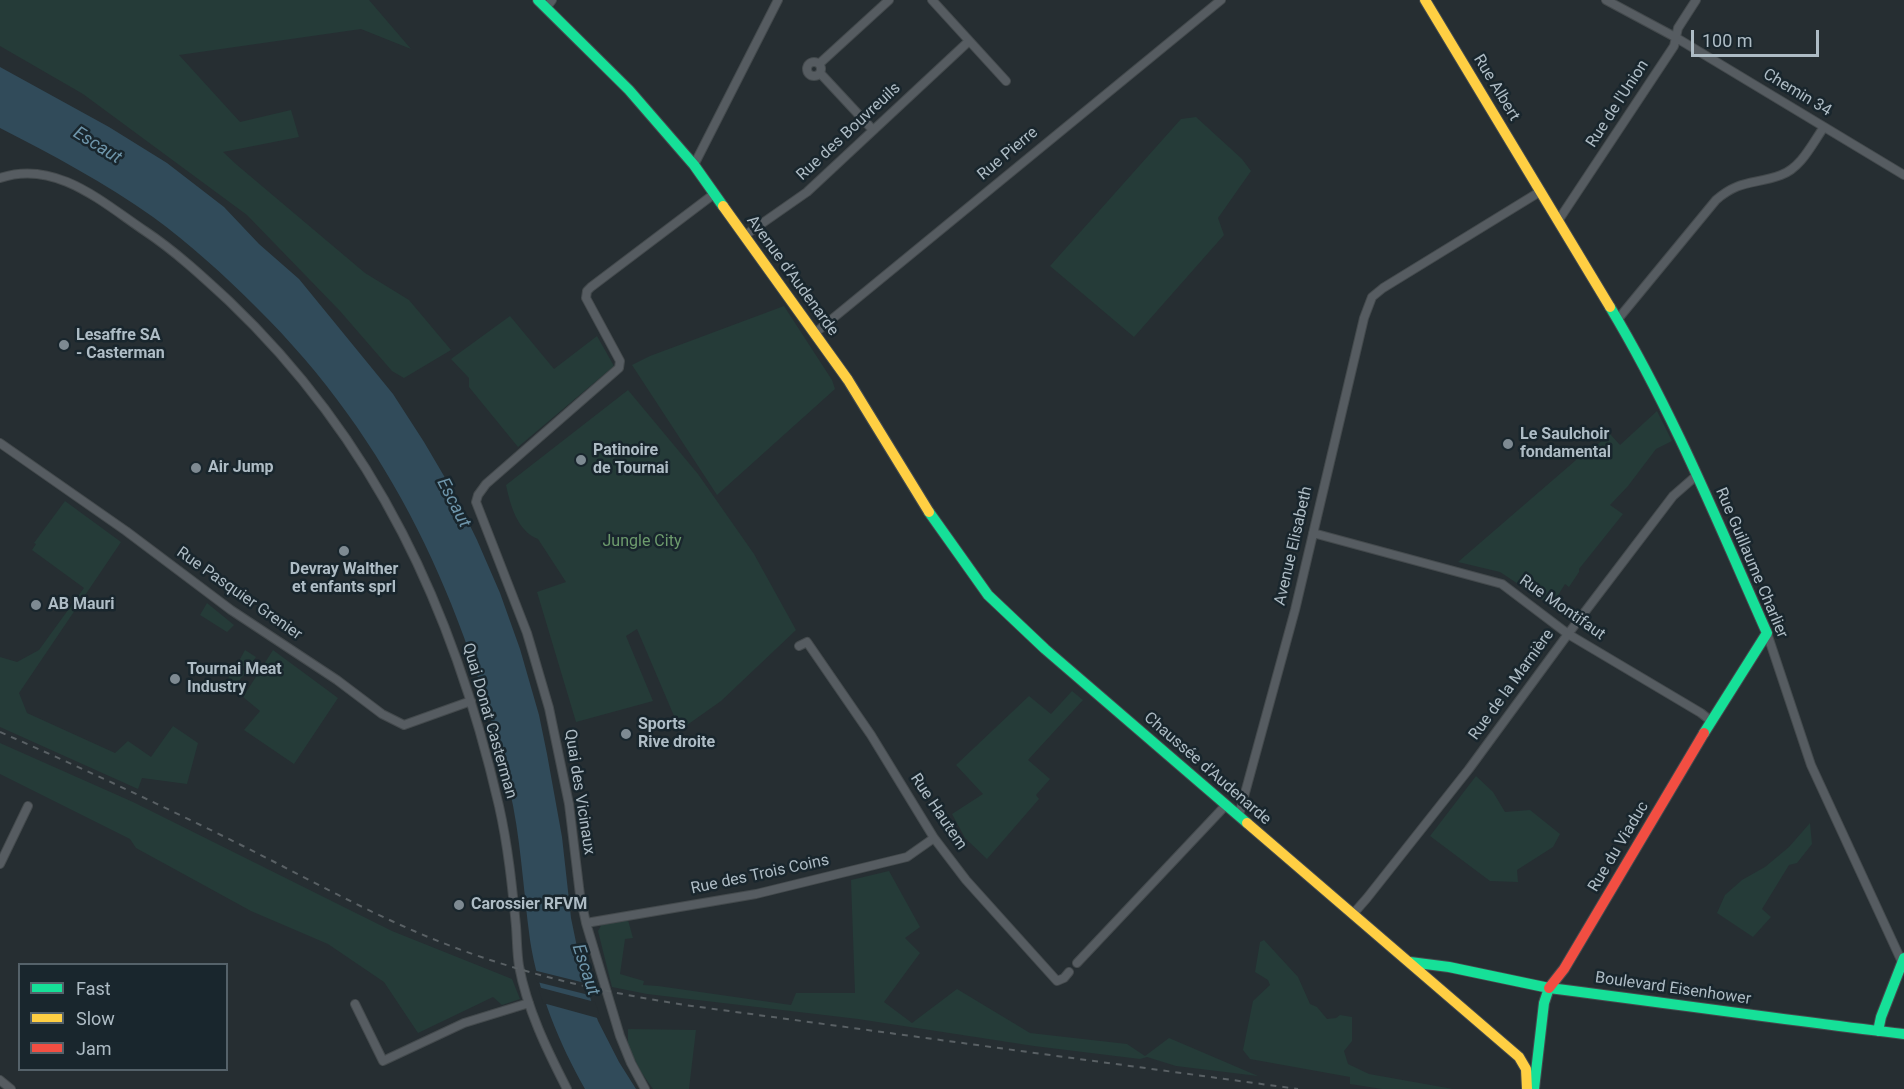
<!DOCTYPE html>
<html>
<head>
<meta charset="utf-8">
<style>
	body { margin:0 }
	#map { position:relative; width:1904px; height:1089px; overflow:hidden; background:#262e32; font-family:Roboto,sans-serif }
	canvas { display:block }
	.legend { position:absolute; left:18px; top:963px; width:210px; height:108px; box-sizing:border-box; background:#19262d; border:2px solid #55626a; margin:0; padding:8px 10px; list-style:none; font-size:18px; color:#aebcc5 }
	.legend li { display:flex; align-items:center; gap:12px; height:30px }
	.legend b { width:30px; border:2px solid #55626a }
	.scale { position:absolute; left:1691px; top:30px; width:128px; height:27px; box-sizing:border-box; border:3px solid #aebcc5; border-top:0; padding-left:8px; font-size:18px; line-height:21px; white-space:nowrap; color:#aebcc5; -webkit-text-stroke:4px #19262d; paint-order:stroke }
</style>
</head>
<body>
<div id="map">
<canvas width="1904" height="1089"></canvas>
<ul class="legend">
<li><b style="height:8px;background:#16e098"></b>Fast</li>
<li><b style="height:8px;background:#ffcf43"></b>Slow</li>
<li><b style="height:8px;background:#f24e42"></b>Jam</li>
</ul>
<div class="scale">100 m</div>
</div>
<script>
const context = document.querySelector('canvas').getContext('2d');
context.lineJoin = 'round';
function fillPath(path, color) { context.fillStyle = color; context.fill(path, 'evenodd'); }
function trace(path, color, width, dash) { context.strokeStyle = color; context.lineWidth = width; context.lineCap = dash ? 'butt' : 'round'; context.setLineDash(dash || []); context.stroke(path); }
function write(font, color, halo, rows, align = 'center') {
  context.font = font + ' Roboto,sans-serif'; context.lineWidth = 5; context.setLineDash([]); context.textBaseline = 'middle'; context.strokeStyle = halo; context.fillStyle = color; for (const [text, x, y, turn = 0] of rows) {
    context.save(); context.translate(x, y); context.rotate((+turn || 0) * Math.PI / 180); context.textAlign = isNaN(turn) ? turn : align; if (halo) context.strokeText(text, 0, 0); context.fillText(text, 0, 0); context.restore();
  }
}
fillPath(new Path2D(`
	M0,0H369L411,49L361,29L179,55L240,122L291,110L299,137L223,152L237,165L365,273L409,300L451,350L404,378L392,371L340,311L247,215L83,94L0,46Z
	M1196,117L1242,159L1251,171L1218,218L1224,235L1134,337L1050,266L1181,119Z
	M784,306L832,380L835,389L717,495L632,365L650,356Z
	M510,316L554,369L597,336L614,366L518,447L469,387V378L451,359Z
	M628,390L698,474L754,554L796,630L721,701L680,730L637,629L626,636L653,701L576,722L537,592L566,582L538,539C517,531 510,504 506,485Z
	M1657,411L1672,441L1656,449L1628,486L1610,505L1623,514L1579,569V572L1569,587L1565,584L1555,600L1566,608L1562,613L1500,572L1458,562L1583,454L1585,455L1610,434L1620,445Z
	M65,501L121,542L19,693L27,713L115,753L128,741L151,757L173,726L198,743L187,784L142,778L138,789L0,727V657L17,662L39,650L84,588L32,550L36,544L34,543Z
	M207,603L234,625L227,632L200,615Z
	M245,650L256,657L248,669L238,663Z
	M273,650L338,698L294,764L244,730L260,711L243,697Z
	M236,666L246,672L232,690L224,685Z
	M1072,691L1083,700L1028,760L1050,779L1036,795L1039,799L987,859L965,838L952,814L983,794L956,765L1029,696L1051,714Z
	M0,743L133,802L392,931L512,979L520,999L502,1005L493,997L418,1033L384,982L328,944L251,911L136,848L130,839L0,774Z
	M1476,776L1493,792L1505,812L1530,810L1560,834L1553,847L1517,870L1518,882L1490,881L1430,836Z
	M1810,823L1812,844L1797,863L1789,865L1762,909L1771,917L1753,937L1717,913L1725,895L1742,880L1765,867L1789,847Z
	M889,871L920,927L905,938L920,953L884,1002L912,1023L957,989L1030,1033L1127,1044L1145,1056L1169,1038L1258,1076L1176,1066L1147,1057L1140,1059L1034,1046L858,1019L647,994L612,987L598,931L602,924L628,920L633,938L625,939L620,974L644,981L643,985L658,986L791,1005L796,993H855L851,880Z
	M1264,940L1298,977L1310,1004L1317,1007L1327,1019L1336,1018L1340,1015L1352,1017V1041L1344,1051L1348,1064L1369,1074L1453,1089H1382L1350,1084V1077L1250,1059L1243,1050L1253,1001L1270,985L1268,980L1255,972L1260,942Z
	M628,1029L696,1030L689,1089H653L641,1072L628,1046Z`), '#253b38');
fillPath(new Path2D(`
	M0,67L109,127L167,163L224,207L259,244L299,279L393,394L424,442L454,493L477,540L500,593L520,649L539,715L547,754L562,837L571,918L583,976L598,1021L619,1062L636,1089H585C559,1043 538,992 530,940C523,889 521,837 509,787C464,602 393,442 256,307C224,275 190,244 153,217C105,183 53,155 0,128Z`), '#314b5a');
fillPath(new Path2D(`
	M533,970L589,984L593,996L537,982Z
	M538,987L595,1002L601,1019L543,1003Z`), '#262e32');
const street = new Path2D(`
	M932,0L1006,81
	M1606,0L1675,37L1904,175
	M546,8L552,0
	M807 69a7 7 0 1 1 14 0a7 7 0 1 1-14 0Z
	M819,64L889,0
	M820,73L873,130
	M694,165L778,0
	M0,178C55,159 102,202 145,231C175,251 202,276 229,301C376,441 454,611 499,806C508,846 512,885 516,926C517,939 517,953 519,966C527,1009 547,1050 567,1089
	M1558,221L1674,46L1678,28L1696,0
	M744,236L807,192L969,41
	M1618,319L1716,200C1740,179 1754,185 1781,175C1801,168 1812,144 1824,127
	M815,333L1221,0
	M0,443L126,531L231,610L337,680L382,714L404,725L471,701
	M1313,533L1502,584L1568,634L1701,713L1711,721
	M1767,633L1811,765L1902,962
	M799,646L807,642L871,735L934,838L966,880L1057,981L1064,978L1069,972
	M1239,815L1295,610L1364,318L1372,297L1383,288L1541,191
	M0,864L28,806
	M1353,914L1367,898L1469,769L1568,634L1673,496L1697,475
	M586,923L756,894L907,857L934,838
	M1077,963L1226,805
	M355,1004L383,1061L464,1023L529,1003
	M0,1080L11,1089
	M645,1089L631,1063L620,1036L586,923L580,895L569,804L549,708L527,633L476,502L478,495L486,484L619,368L620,361L586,298L587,291L591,287L714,194`);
const fast = new Path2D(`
	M538,0L629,90L694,165L723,206
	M1610,307C1672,410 1718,523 1767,633L1704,733
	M929,512L988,595L1045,649L1247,823
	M1410,962L1449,967L1549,988L1544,1003L1534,1089
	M1549,988C1667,1003 1785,1020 1904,1034
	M1878,1031L1881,1017L1904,958`);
const slow = new Path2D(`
	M1425,0L1610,307
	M723,206L848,380L929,512
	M1247,823L1519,1057L1526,1069L1527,1089`);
const jam = new Path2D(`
	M1549,988L1564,969L1704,733`);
trace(street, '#444a4d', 10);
trace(fast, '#444a4d', 12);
trace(slow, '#444a4d', 12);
trace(jam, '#444a4d', 12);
trace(street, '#565c61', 8);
trace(fast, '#16e098', 10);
trace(slow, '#ffcf43', 10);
trace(jam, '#f24e42', 10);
trace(new Path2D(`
	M0,732C82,768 163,806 243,846C309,879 374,916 443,943C522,974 602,992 685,1005L1298,1089`), '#596064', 2, [6, 6]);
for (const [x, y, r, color] of [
	[64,345,6,"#7e8a92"],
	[1508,444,6,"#7e8a92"],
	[581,460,6,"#7e8a92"],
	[196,468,6,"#7e8a92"],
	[344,551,6,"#7e8a92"],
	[36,605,6,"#7e8a92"],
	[175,679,6,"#7e8a92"],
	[626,734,6,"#7e8a92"],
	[459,905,6,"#7e8a92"]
]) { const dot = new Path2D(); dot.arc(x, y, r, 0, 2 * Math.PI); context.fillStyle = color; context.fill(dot); trace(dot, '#19262d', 2); }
write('16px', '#aebcc5', '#19262d', [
	["Rue Albert",1496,88,59],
	["Chemin 34",1797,93,31],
	["Rue de l'Union",1618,104,-57],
	["Rue des Bouvreuils",849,132,-43],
	["Rue Pierre",1008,154,-40],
	["Avenue d'Audenarde",792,276,54],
	["Avenue Elisabeth",1294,546,-77],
	["Rue Guillaume Charlier",1751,563,67],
	["Rue Pasquier Grenier",239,594,35],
	["Rue Montifaut",1562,608,35],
	["Rue de la Marnière",1512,685,-54],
	["Quai Donat Casterman",489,721,74],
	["Chaussée d'Audenarde",1207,769,41],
	["Quai des Vicinaux",579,792,81],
	["Rue Hautem",938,812,56],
	["Rue du Viaduc",1619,847,-59],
	["Rue des Trois Coins",760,875,-12],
	["Boulevard Eisenhower",1673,989,8]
]);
write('bold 16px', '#aebcc5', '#19262d', [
	["Lesaffre SA",76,336],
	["- Casterman",76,354],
	["Le Saulchoir",1520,435],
	["fondamental",1520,453],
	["Patinoire",593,451],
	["de Tournai",593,469],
	["Air Jump",208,468],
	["Devray Walther",344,570,"center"],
	["et enfants sprl",344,588,"center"],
	["AB Mauri",48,605],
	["Tournai Meat",187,670],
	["Industry",187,688],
	["Sports",638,725],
	["Rive droite",638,743],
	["Carossier RFVM",471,905]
], 'left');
write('16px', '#6d9b6d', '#19262d', [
	["Jungle City",642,542]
]);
write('italic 18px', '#6e95aa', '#19262d', [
	["Escaut",97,146,32],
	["Escaut",453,503,63],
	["Escaut",585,970,72]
]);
</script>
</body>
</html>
